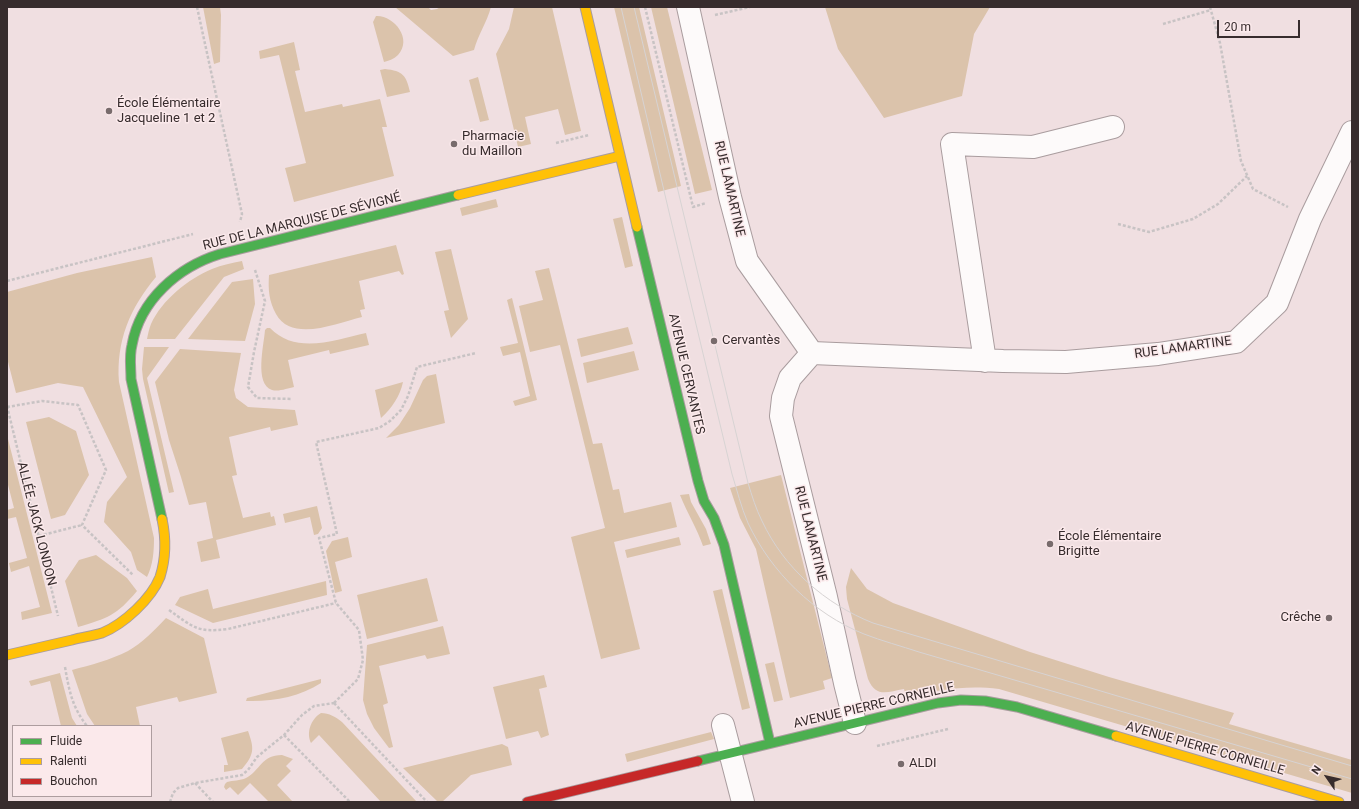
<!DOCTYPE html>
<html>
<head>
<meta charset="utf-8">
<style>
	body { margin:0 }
	#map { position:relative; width:1359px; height:809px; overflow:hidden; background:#f0dfe1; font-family:Roboto,sans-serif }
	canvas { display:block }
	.frame { position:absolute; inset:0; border:8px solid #372c2d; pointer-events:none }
	.legend { position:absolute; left:12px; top:725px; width:140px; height:72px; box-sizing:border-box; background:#fbe9eb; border:1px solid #ad9d9f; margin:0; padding:5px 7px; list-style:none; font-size:12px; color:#372c2d }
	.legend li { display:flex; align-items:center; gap:8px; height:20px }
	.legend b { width:20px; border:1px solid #ad9d9f }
	.north { position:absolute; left:1307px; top:757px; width:40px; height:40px; -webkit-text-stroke:3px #fbe9eb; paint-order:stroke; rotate:304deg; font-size:11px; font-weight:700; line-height:16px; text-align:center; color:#372c2d }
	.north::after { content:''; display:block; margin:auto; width:14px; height:18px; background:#372c2d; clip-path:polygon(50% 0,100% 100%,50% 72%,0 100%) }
	.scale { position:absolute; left:1217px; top:20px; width:83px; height:18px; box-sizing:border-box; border:2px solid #372c2d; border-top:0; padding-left:5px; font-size:12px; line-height:14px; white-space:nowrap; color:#372c2d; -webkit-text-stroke:3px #fbe9eb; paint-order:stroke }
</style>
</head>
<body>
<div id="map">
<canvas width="1359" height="809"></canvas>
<div class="frame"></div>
<ul class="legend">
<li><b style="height:5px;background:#4caf50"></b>Fluide</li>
<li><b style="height:5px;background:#ffc107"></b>Ralenti</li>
<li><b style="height:5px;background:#c62828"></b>Bouchon</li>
</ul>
<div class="north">N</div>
<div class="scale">20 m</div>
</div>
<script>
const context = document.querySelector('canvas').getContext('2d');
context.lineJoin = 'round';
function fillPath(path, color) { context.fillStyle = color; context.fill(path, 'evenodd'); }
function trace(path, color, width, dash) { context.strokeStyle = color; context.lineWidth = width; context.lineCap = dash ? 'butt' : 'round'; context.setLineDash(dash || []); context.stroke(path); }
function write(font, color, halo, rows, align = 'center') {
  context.font = font + ' Roboto,sans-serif'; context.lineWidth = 3; context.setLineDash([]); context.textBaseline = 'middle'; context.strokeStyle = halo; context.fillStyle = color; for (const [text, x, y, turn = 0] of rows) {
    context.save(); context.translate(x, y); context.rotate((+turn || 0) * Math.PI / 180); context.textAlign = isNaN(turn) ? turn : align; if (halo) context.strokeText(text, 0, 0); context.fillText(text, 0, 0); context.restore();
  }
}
fillPath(new Path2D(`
	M203,7H220L221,15L220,62L214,64Z
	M395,7H428L431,10L437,9L440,7H491C487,22 478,35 474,50L453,56Z
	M514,7H552L581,131L565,135L558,109L525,117L531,144L518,147L496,54L509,29Z
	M614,7H639L681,186L658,192Z
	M651,7H667L712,190L695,194Z
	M825,7H990L974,34L962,96L884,118L838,49Z
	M376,16C394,15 413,39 398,55C394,59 388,61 384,62L373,22Z
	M294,42L300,70L295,71L305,112L342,104L343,107L380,99L387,127H382L394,176L294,202L285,168L306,163L279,55L260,59L259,51Z
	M385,69C403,71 406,75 410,92L387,97L380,70Z
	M478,77L489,120L480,122L469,80Z
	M496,199L498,207L462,216L460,208Z
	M622,217L633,266L625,268L613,219Z
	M396,245L404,274L402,275L399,271L359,281L365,309L360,310L362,317C337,323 292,343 276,314C269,301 268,290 269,275Z
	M451,249L468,319L451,338L444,311L449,310L435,252Z
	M152,257L156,277C130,308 116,341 119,382L154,538C154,552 153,565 147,577L137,570L131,552L104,522L107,502L127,477L83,387L58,383L16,393L7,358V292L77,273Z
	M242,261L244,269L224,277L175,339H147C148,334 149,329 151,324C162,300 188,279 212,269C222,265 232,263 242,261Z
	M549,268L593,444L602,443L613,490L619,489L624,513L671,502L677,527L614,542L640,649L601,659L571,537L605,528L560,345L530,352L519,306L543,300L535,271Z
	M253,279L255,304L245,341L188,339L232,282Z
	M512,298L537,400L515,406L513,401L530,396L520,352L503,356L500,347L518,343L507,300Z
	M628,327L633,344L581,357L577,339Z
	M267,328H270C296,355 335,340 366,333L369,345L330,354L329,350L288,360L294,387C288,388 279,392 272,390C254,384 264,345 265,330Z
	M144,347H169L147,378L174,492L169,493L143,379L142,369Z
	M180,349L241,353L234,390L236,398L248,407L295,410L298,425L271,431L270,427L229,437L237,475L232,476L243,518L270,512L271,517L274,516L276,525L216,540L220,558L201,562L197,542L213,538L206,502L189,505L181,477L169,440L155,382Z
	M634,351L639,370L587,383L583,363Z
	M436,374L445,423L386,438L399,425L410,408L423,380L427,376Z
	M403,382C400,396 392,408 381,418L375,390Z
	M49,417L76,431L89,475L65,515L51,519L26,422Z
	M7,435L52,613L22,620L21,612L40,607L29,566L11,572L9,563L27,558L16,517L7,519V510L14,508L7,481Z
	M781,475L832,678L823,681L825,689L790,698L756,549L740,518L730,488Z
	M689,494L691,502L706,529L711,544L703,546C697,528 687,513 680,495Z
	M317,506L322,528L318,534L314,535L310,517L285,523L283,514Z
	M348,537L352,557L335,562L342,591L335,593L326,551L332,541Z
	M679,537L681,545L627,558L625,550Z
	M96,555L127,578L137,591C116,616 108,618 78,627L65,581L79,560Z
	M851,568L867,589L893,603L1030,652L1109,677L1234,713L1229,724L1352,760V793L999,689C965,685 939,690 906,697L904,689C887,692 876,698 868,679L847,599L846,587Z
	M427,578L438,621L367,639L357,595Z
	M326,581L327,595L213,623L175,605L180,597L208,589L213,609Z
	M722,589L750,708L742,710L713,591Z
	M166,618L204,638L217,693L179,702L177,697L136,707L140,726H95L87,714L72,670C91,665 110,660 128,651C142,643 155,630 166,618Z
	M443,626L450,654L427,659L425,655L379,666L388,703L383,705L393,747L389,748L374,728L367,714L363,700L367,645Z
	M774,662L783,700L774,702L765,664Z
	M60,673L72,718L77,726H61L50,681L31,686L29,681Z
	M544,675L547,687L539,689L549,735L541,738L538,731L506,739L493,687Z
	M321,679V683C299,697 272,702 246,701L247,698Z
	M321,713C329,713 336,717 342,722L417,802H381L319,735L311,743C306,732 311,719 321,713Z
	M248,731C254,748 255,754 242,769L224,772V765H228L221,738Z
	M711,732L714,739L627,762L625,754Z
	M502,744L508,747L512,765L471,775L442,802H438L403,768Z
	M282,755L293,759L286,766L291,771L277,785L293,802H269L250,783L238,795L230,787L226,790L224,787L225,784L227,782C233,780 240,781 246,778C261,770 261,755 282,755Z`), '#dbc3ab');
const street = new Path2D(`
	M688,7L730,197L747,261L812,353L790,378L783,398L781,416L826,597L845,683L855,723
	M812,353L1003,361L1066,362L1158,354L1236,342L1277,303L1310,219L1352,132
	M985,361L952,144L1033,147L1113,127
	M723,725L743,802`);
const fast = new Path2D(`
	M637,227L698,481L704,501L714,518L724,545L770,743
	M162,519L131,379C131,367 129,356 132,345C140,300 178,267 220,254L458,195
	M698,761L938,703L961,700L985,701L1017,707L1116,736`);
const slow = new Path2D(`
	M585,7L637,227
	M458,195L620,156
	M7,655C29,650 51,645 72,640C82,637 93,636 102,633C124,624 151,599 160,577C166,558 166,538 162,519
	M1116,736L1339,802`);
const jam = new Path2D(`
	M527,802L698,761`);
trace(street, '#a99c9e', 24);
trace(fast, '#a99c9e', 11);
trace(slow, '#a99c9e', 11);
trace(jam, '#a99c9e', 11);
trace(new Path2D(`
	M197,7L242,214L240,222
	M645,7L693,207L706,203
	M1210,7L1220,43L1241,161L1253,189L1288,207
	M715,15L750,7
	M1163,24L1211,10
	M556,143L589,135
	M1118,224L1149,232L1193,219L1218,204L1247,176
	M255,270L265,301L254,352L248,387L257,398L292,399
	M7,281L193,234
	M7,406L58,616
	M7,407L42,401L78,405L106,470L82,525L133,575
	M39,536L82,525
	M169,610C193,627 197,633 228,629L336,603
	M65,667C69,690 72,707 87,726
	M334,703L358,679L363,660L359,630L336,603L319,538L337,534L316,442L379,428L390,421L401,410L408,396L417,367L476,353
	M334,703L427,802
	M284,735L350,802
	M877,746L948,729
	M195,783L213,802
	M170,802L173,793L178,788L195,783L242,775L248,770L257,757L284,735L302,715L314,706L334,703`), '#c8c3c4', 2.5, [3, 2]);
trace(street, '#fdfafa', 22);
trace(fast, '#4caf50', 9);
trace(slow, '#ffc107', 9);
trace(jam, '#c62828', 9);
trace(new Path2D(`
	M621,7L669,212L732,474C737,490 741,507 748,523C771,572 814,614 864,634C882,641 901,646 919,652L1352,779
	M634,7L748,483C752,496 756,509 762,521C784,568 825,604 873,623L1352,766`), '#d7d3d3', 1);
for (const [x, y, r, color] of [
	[109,111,4,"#786b6c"],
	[454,144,4,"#786b6c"],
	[714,341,4,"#786b6c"],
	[1050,544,4,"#786b6c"],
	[1329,618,4,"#786b6c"],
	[901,764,4,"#786b6c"]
]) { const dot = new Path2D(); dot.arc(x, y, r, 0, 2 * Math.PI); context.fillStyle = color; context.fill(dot); trace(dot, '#fbe9eb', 1.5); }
write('13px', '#372c2d', '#fbe9eb', [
	["École Élémentaire",117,104],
	["Jacqueline 1 et 2",117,119],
	["Pharmacie",462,137],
	["du Maillon",462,152],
	["Cervantès",722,341],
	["École Élémentaire",1058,537],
	["Brigitte",1058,552],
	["Crêche",1321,618,"right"],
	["ALDI",909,764]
], 'left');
write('13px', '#372c2d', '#fbe9eb', [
	["RUE LAMARTINE",729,189,77],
	["RUE DE LA MARQUISE DE SÉVIGNÉ",302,222,-14],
	["RUE LAMARTINE",1183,348,-8],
	["AVENUE CERVANTES",686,374,77],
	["ALLÉE JACK LONDON",36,524,76],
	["RUE LAMARTINE",810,534,76],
	["AVENUE PIERRE CORNEILLE",874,706,-13],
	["AVENUE PIERRE CORNEILLE",1205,749,16]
]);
</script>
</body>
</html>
